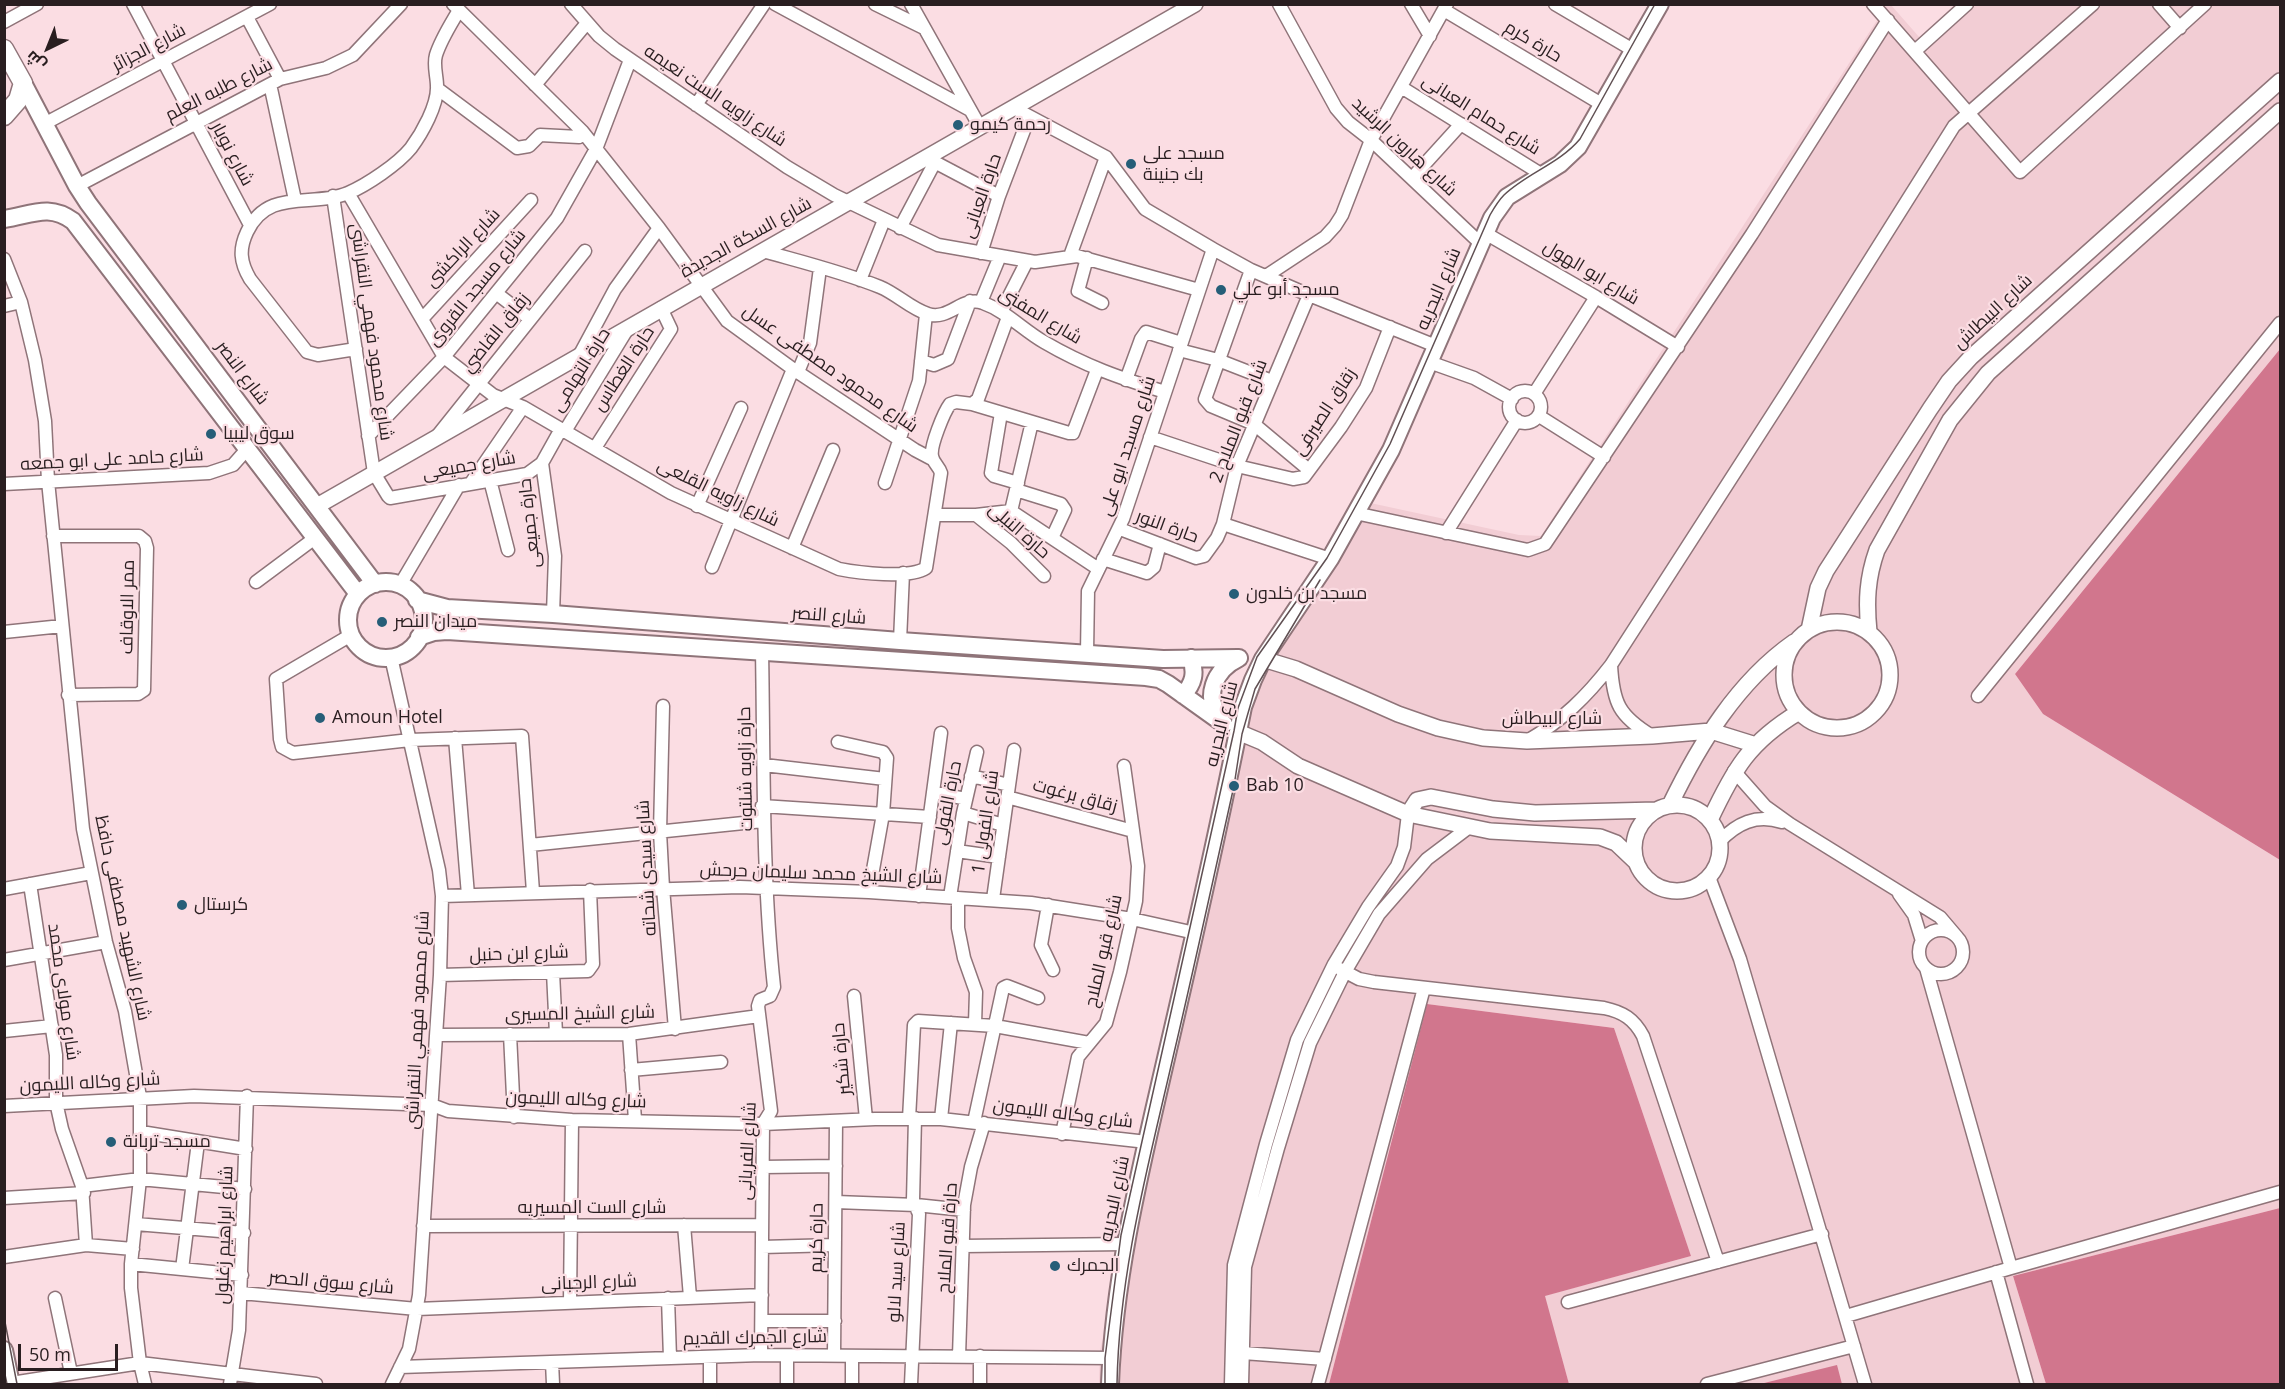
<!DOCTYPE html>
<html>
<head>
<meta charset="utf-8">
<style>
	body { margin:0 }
	#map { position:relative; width:2285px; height:1389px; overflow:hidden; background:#fbdde3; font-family:"Open Sans",Cairo,sans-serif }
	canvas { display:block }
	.frame { position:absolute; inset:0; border:6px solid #291e20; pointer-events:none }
	.north { position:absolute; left:18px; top:18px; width:60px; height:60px; -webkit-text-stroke:4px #fbdde3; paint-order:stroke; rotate:223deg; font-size:16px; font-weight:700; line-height:24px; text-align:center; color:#291e20 }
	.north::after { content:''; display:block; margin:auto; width:21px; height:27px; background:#291e20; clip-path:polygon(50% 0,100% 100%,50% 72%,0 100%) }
	.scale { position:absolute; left:18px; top:1344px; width:100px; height:27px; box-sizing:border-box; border:3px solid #291e20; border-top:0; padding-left:8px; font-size:18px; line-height:21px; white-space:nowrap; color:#291e20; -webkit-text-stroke:4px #fbdde3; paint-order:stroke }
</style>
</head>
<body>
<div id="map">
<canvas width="2285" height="1389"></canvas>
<div class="frame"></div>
<div class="north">ش</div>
<div class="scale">50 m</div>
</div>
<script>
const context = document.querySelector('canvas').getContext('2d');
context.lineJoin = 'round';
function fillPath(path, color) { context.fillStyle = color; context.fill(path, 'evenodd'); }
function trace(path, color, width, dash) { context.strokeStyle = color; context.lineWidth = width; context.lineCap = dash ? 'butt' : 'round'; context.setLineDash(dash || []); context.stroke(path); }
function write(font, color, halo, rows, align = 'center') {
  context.font = font + ' "Open Sans",Cairo,sans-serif'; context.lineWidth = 4.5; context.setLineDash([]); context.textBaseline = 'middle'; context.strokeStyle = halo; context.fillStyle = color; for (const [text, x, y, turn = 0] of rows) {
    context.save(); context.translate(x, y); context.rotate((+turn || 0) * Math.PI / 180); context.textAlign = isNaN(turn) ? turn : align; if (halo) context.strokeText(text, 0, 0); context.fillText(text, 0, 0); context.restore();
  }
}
fillPath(new Path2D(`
	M1887,5H1891L1920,38L1958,5H2280V349L2015,674L2043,714L2280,860V1208L2013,1276L2046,1384H1842L1836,1366L1760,1384H1569L1544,1296L1691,1256L1614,1028L1427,1004L1329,1384H1099L1100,1351L1240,708L1361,501L1519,535L1541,536Z`), '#f2cdd4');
fillPath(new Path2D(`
	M2280,349V860L2043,714L2015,674Z
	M1427,1004L1614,1028L1691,1256L1545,1296L1569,1384H1329Z
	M2280,1208V1384H2046L2013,1276Z
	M1837,1365L1842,1384H1760Z`), '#d1768d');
const minor = new Path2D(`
	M133,4L250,225
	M453,4L582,131L659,228L727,321L793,369L915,450L932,459
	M571,4L599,36L615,49L787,167L834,195L938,245L1035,262L1077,256L1199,290
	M775,4L970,110
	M875,4L924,28
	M911,4L980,127
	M1279,4L1336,108L1348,122L1371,140L1480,243
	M1411,4L1430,36
	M1555,4L1633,50
	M1873,4L2020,172L2205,4
	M2159,4L2180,28
	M1444,10L1603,105
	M247,17L280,79
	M4,22L37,4
	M1915,51L1967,4
	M270,84L295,200
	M535,85L587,23
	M1401,87L1541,174
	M438,89L517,148L529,146L540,135L579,137L584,134
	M696,105L764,4
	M1014,108L1106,157L1145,209L1213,249L1251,270L1309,295L1436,346
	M44,124L270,4
	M927,158L999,196
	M1412,178L1461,124
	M77,186L280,79L326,68L353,55L401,4
	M348,193L444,357L493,395L523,407L671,493L839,569C859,573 909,579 926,568L941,473C939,466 933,463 932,456C930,446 944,412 950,404L956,402L972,404L978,399L1008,317
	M333,196L374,473L388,496L390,498L527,474L542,463L561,429
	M900,228L935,162
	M1485,233L1596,297L1678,347
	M763,251C802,262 843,272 880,287C897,294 911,309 928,314C949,321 963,295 983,303C1006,311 1023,330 1044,342C1085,366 1120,378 1165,392
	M981,253L999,196L1029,117
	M1070,256L1106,157
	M1087,258L1078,291L1102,303
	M4,259L21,302L35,360L45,421L48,481L83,829L106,942L125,1011L140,1097V1179L131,1264V1288L140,1363L145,1384
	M1251,270L1205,399L1211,406L1254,424L1309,470
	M1266,276L1325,237L1335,226L1342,215L1371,140L1447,4
	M860,280L884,220
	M496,293L530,319
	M981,302L1000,256
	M4,306L21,302
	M1001,312L1027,261
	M422,319L531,200
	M356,349L318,355L307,352L250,279C240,262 239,249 247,232C268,187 312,208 348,193C367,185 398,164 411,148C422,133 438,105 437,86C437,76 433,65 436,55C441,39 451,24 459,10
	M1179,350L1218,360L1272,381
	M579,356L615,289L659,228
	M921,361L934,365L948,359L970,301
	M1429,362L1474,378L1512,399
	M798,372L810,343L820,268
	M1126,380L1141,339L1146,332L1181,343
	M1509 407a16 16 0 1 1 32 0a16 16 0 1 1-32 0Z
	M1534,394L1596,297
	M972,404L1069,433H1073L1097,370
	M1001,413L991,473L994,476L1018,483
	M1539,416L1604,457
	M565,431L628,328
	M438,435L585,251
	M368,436L444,357L557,218L596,149L630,60
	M1150,437L1237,466L1293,479L1304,477L1341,427L1366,388L1390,327
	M595,448L671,329L661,308
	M542,463L555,556L553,614
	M490,480L508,550
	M471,483L523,407
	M885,483L919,381L926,314
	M4,484L209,473L233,465L248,448
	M1016,490L1061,504L1065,510L1052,538
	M697,506L741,408
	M1011,511L1032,422
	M1355,513L1528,550L1545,544L1752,234L1888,20
	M935,515H976L1011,543L1044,576
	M976,515L1011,511L1097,568
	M1223,524L1330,559
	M1120,529L1196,558L1204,556L1217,538L1223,524L1237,466L1309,295
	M1446,533L1517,420
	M53,536H139L145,541L147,548L144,690L138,694L68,695
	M792,548L833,450
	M1103,559L1147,573L1154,567L1160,544
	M712,567L793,369
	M256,582L315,538
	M400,585L459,485
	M4,632L62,626
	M351,635L276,679L280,739L282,747L293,753L410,740L522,736L533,892
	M900,641L903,573
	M1087,653L1088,591L1123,519L1213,249
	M391,657L439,870L442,896L440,975L419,1295L409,1349L392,1384
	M1611,665C1613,703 1619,716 1652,736
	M1978,696L2280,323
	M663,706L660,832L663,888L675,1029
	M455,738L468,895
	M1527,741C1562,721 1587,696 1611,665L1788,390L1954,126L2093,4
	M838,742L883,752L887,758L883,814L869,892
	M764,765L885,779
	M1734,771L1765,806L1790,824L1940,917L1957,937
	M971,776L1009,785
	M933,792L966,799
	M1007,797L1133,831
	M762,806L930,817
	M963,813L1003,825
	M1719,842C1737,823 1756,814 1782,822
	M530,845L763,821
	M957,851L999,857
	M1709,877L1740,959L1865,1384
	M30,884L56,1055V1102L62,1129L82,1186L86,1245
	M4,889L91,873
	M1899,894L1914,915L1922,941
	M442,896L740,887L869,892L1031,903L1132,919L1195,933
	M919,896L941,733
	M950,897L963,813L977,752
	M958,898V928L964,958L976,992L975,1024
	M993,899L1014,750
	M1048,905L1041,945L1053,970
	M1919 952a22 22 0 1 1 44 0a22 22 0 1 1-44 0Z
	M4,960L106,942
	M1340,969L1359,979L1374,982L1604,1008C1623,1012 1634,1019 1643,1036L1718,1262
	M553,972L556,1034
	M440,975L588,971L593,964L590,890
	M854,996L866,1119
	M4,1031L52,1026
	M510,1034L514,1117
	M629,1034L635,1120
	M436,1035L629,1034L759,1016
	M631,1070L721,1062
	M4,1106L194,1096L432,1105L448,1111L572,1120L763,1124L875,1119H941L1147,1142
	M909,1119L914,1025L918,1021L995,1026L1089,1043
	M941,1119L951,1023
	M974,1122L1003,988L1007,986L1038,998
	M141,1132L246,1149
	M1062,1134L1078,1057L1106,1023L1120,972L1136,901L1138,866L1124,766
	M763,1167L836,1166
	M82,1186L140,1179L245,1189
	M4,1198L84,1193
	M836,1202L916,1205L964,1210
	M136,1224L244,1233
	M684,1225L690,1297
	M423,1226L762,1225
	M963,1246L1125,1244
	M762,1247L835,1245
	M4,1257L86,1245L133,1249
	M131,1264L242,1275
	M2011,1268L2280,1192
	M182,1269L198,1142
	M1996,1272L2027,1384
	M241,1293L417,1309L762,1295
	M55,1298L71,1373
	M668,1298L670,1358
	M570,1302L572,1120
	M1568,1302L1822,1234
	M1846,1316L2011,1268L1926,968
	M762,1321H835
	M1243,1353L1325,1359
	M761,1355L763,1124L771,1111L758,1006L760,1000L770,996L774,987C762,875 764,763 762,650
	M834,1355L836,1121
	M959,1356L964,1205L971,1167L984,1123
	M710,1357V1384
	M552,1362L553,1384
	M400,1367L761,1355L1111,1358
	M5,1384L140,1363L316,1384
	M230,1384L239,1330L247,1096
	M787,1384V1356
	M852,1384V1356
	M911,1384L919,1214L913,1200L915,1118
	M980,1384V1356
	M1231,1384L1234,1265L1266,1144L1297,1040L1334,964L1368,907L1397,866L1404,847L1408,814
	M1242,1384L1245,1267L1278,1148L1310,1043L1345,972L1379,914L1427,859L1468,828
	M1318,1384L1424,988
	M1707,1384L1854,1346`);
const tertiary = new Path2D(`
	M317,506L1195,4
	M1784 675a53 53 0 1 1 106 0a53 53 0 1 1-106 0Z
	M1809,630L1818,588L1826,571L1930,409L1949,381L1971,357L2280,81
	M1869,632C1866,602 1867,578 1877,550L1950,420L1988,373L2280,111
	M1263,659L1296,669L1398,714L1438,728L1483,738L1527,741L1652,736L1711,731L1756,745
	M1238,732L1262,742L1298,766L1408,814L1490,831L1600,837L1616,843L1636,862
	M1670,805C1699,745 1737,682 1794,642
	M1634 848a43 43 0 1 1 86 0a43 43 0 1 1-86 0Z
	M1408,814L1417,800L1431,797L1493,809L1535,813L1656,810
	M1710,820C1734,769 1749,742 1799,712`);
const secondary = new Path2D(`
	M23,83L77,186L88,203L375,584
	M4,219C31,215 49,203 73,221L358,594
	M348 620a38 38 0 1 1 76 0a38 38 0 1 1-76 0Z
	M417,600L447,608L553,614L900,641L1163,659L1238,658
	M419,637L434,632L447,631L1146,677L1159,679L1168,684L1224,724
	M1183,695C1194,683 1196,673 1191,658
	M1221,720C1203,697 1214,670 1239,658
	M4,1350L11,1384
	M1110,1384C1114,1277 1140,1171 1164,1067C1192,947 1219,827 1243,707L1253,680L1263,659L1330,559L1391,450L1492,218L1507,197L1560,164L1578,147L1660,4`);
const primary = new Path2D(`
	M4,49L23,83L18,100L4,116`);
trace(minor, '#8f7479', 15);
trace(tertiary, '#8f7479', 18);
trace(secondary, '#8f7479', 20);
trace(primary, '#8f7479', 21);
trace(minor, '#fff', 12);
trace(tertiary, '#fff', 15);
trace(secondary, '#fff', 16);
trace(primary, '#fff', 18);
trace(new Path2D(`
	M4,1317L17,1384
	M4,1370L7,1384
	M1105,1384V1358L1121,1235L1234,731L1238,708L1257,657L1327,558L1390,444L1490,215C1494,208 1498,201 1504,195C1527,173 1559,164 1580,139L1655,4
	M1117,1384C1119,1271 1149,1163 1174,1053C1195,964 1214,875 1234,786L1242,734L1255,689L1320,580`), '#605053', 1.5);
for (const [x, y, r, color] of [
	[958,125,6,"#265e78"],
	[1131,164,6,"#265e78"],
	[1221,290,6,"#265e78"],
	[211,434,6,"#265e78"],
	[1234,594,6,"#265e78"],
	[382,622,6,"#265e78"],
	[320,718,6,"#265e78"],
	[1234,786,6,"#265e78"],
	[182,905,6,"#265e78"],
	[111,1142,6,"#265e78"],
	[1055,1266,6,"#265e78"]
]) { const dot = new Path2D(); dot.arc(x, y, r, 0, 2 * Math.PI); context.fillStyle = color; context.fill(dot); trace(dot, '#fbdde3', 2); }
write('18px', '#291e20', '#fbdde3', [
	["حارة كرم",1533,42,31],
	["شارع الجزائر",149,48,-28],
	["شارع طلبه العلم",219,90,-27],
	["شارع زاويه الست نعيمه",715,96,34],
	["شارع حمام العبانى",1481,115,32],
	["شارع هارون الرشيد",1404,147,43],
	["شارع نوبار",232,154,62],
	["حارة العبانى",982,196,-71],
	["شارع السكة الجديدة",746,238,-29],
	["شارع الراكشى",463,248,-47],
	["شارع ابو الهول",1591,273,31],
	["شارع مسجد القروى",477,288,-51],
	["شارع البحريه",1439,289,-67],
	["شارع البيطاش",1993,312,-43],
	["شارع المفتى",1040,316,31],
	["شارع محمود فهمي النقراشى",371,332,82],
	["زقاق القاضي",496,333,-51],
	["حارة الغطاس",624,369,-57],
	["شارع محمود مصطفى عسل",830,369,35],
	["حارة التهامى",581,370,-58],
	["شارع النصر",242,373,53],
	["زقاق الصيرفى",1325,412,-57],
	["شارع قبو الملاح 2",1239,421,-69],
	["شارع مسجد ابو على",1128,446,-72],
	["شارع حامد على ابو جمعه",112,460,-3],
	["شارع جميعى",469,466,-10],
	["شارع زاويه القلعى",718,493,26],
	["حارة جميعى",530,523,-96],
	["حارة النور",1167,527,20],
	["حارة النبلى",1019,531,41],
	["ممر الاوقاف",128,607,-89],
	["شارع النصر",829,616,4],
	["شارع البيطاش",1552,719],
	["شارع البحريه",1222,724,-76],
	["حارة زاويه شلتوت",746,769,-91],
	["زقاق برغوت",1075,796,15],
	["حارة الفولى",948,803,-79],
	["شارع الفولى 1",986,822,-82],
	["شارع سيدى شحاته",647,868,-93],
	["شارع الشيخ محمد سليمان حرحش",821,874,2],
	["شارع الشهيد مصطفى حافظ",122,918,78],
	["شارع قبو الملاح",1104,951,-77],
	["شارع ابن حنبل",519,954,-2],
	["شارع مولاى محمد",63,992,82],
	["شارع الشيخ المسيرى",580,1014,-1],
	["شارع محمود فهمي النقراشى",418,1020,-87],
	["حارة شكير",842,1059,-95],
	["شارع وكاله الليمون",90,1083,-3],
	["شارع وكاله الليمون",576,1100,2],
	["شارع وكاله الليمون",1063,1114,7],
	["شارع الفريانى",748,1151,-87],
	["شارع البحريه",1115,1199,-78],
	["شارع الست المسيريه",592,1208],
	["شارع ابراهيم زغلول",225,1235,-88],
	["حارة كريم",817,1238,-89],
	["حارة قبو الملاح",948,1238,-86],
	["شارع سيد لالو",897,1272,-87],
	["شارع سوق الحصر",331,1283,5],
	["شارع الرجبانى",589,1283,-2],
	["شارع الجمرك القديم",755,1338,-1]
]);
write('18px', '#291e20', '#fbdde3', [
	["رحمة كيمو",970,125],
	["مسجد على",1143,154],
	["بك جنينة",1143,175],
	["مسجد أبو علي",1233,290],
	["سوق ليبيا",223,434],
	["مسجد بن خلدون",1246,594],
	["ميدان النصر",394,622],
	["Amoun Hotel",332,718],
	["Bab 10",1246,786],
	["كرستال",194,905],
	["مسجد تربانة",123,1142],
	["الجمرك",1067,1266]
], 'left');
</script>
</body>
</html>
